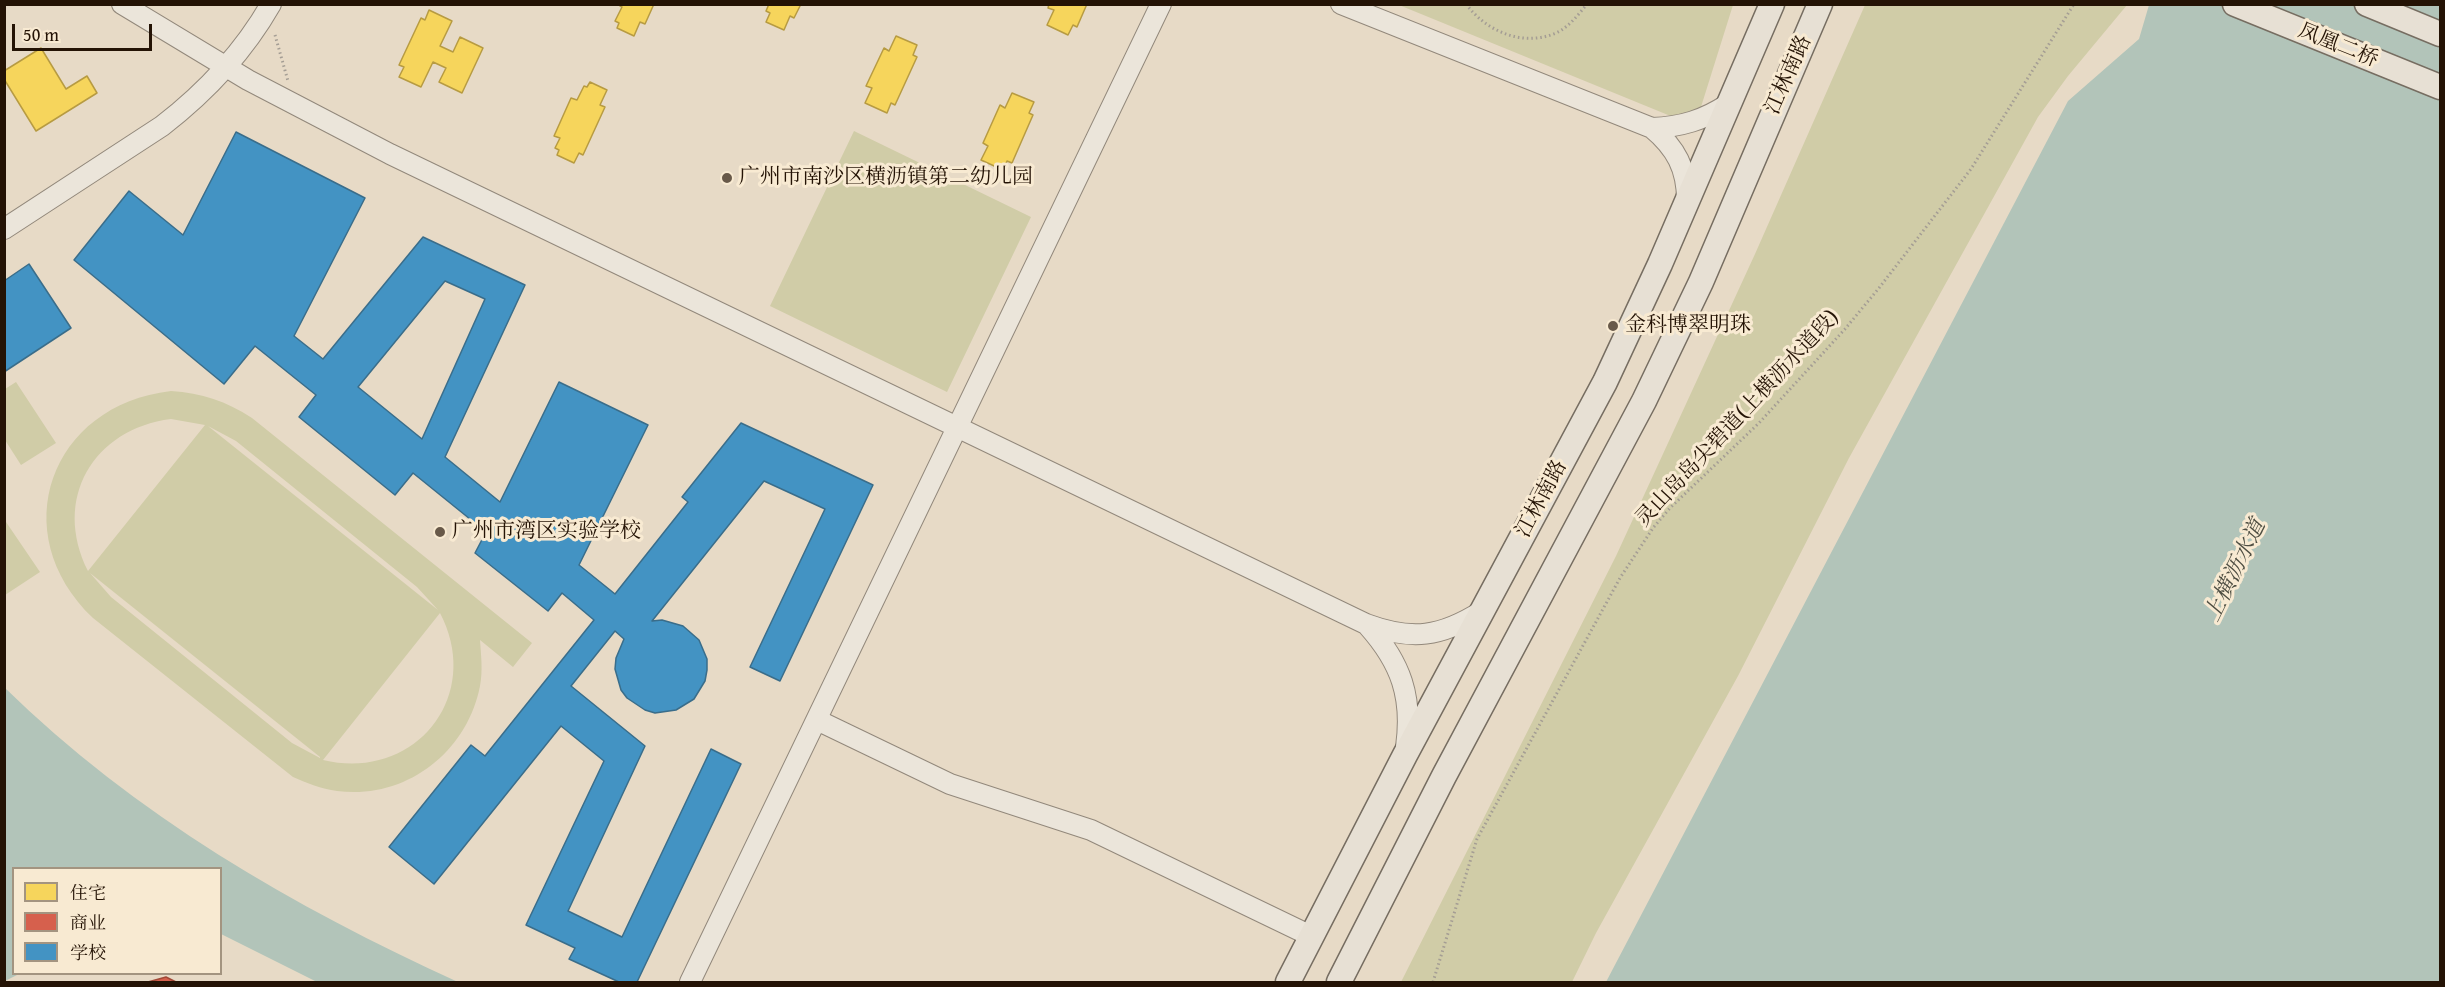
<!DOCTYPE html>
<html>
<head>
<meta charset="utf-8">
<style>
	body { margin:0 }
	#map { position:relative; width:2445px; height:987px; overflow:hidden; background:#e7dac6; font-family:"Gentium Book Plus","Noto Serif SC",serif }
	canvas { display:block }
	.frame { position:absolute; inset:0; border:6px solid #241305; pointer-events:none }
	.legend { position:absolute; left:12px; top:867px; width:210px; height:108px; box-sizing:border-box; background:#f8ead2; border:2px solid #a39480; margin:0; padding:8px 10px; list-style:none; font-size:18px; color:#241305 }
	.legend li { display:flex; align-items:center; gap:12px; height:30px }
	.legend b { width:30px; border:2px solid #a39480 }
	.scale { position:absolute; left:12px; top:24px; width:140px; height:27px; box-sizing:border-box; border:3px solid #241305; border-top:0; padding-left:8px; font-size:18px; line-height:21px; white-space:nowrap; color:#241305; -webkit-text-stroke:4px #f8ead2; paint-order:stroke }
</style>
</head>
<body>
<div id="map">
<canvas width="2445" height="987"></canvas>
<div class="frame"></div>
<ul class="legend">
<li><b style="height:16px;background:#f6d55c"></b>住宅</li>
<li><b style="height:16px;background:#d6604d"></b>商业</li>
<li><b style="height:16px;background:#4393c3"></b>学校</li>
</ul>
<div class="scale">50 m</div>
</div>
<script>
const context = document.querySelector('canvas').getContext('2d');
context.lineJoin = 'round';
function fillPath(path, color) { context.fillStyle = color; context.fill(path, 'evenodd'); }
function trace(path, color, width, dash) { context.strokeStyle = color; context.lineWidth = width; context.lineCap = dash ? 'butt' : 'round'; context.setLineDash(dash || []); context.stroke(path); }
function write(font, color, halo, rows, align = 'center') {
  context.font = font + ' "Gentium Book Plus","Noto Serif SC",serif'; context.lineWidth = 6; context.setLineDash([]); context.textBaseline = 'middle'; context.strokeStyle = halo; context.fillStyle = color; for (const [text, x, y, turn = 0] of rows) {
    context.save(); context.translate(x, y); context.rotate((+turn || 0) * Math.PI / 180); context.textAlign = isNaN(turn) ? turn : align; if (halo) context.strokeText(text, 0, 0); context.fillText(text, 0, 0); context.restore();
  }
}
fillPath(new Path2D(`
	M1399,5H1733L1695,126Z
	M1865,5H2127L2068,76L2038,117L1849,458L1738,676L1596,933L1572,982H1401L1616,556L1755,254Z
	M854,131L1031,217L947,392L770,306Z
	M16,382L56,443L21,465L5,440V389Z
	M171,391C202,393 226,401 252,418L532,643L513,667L480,640C481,655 483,671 480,686C467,753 405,800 337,791C321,789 307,783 293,777L93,618C4,533 50,405 171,391ZM171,419L205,425L88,571C52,499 93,429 171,419ZM208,426L236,441L417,587L438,610ZM90,573L320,757V758L292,743L111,597ZM440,613C484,697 414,782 323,760Z
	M4,519L40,572L5,595L4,594Z`), '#d0cca7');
fillPath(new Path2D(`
	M2149,5H2440V982H1606L2068,101L2139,39Z
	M4,687C134,815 294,907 458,982H317L221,934L220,868H14V974H19L5,981Z`), '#b2c4b9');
const homes = new Path2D(`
	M617,4H654L645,24L640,22L634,36L617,28L619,23L615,21L622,7Z
	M769,4H801L794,18L790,16L784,30L766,22L770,13L766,11Z
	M1049,4H1087L1077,27L1073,25L1068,35L1047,25L1054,10L1048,8Z
	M429,10L452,21L440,46L453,52L460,37L483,48L462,93L439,82L446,68L433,62L421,87L399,77L404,67L399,65L421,18L425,20Z
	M896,36L917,45L913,55L917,57L895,105L891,103L887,113L865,103L872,88L866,86L884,48L889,51Z
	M41,48L66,89L87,76L97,93L36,131L4,79V71Z
	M590,82L607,90L600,105L605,107L583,155L579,153L574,163L557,155L559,150L555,148L560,138L554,136L571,98L577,100L584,86L587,87Z
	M1012,93L1034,102L1029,113L1033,115L1012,163L1007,161L1003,170L981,160L988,146L983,143L1000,105L1005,108Z`);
fillPath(homes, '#f6d55c');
trace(homes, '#b79b42', 1.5);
const shops = new Path2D(`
	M166,977L176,982H148Z`);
fillPath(shops, '#d6604d');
trace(shops, '#a14937', 1.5);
const schools = new Path2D(`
	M236,132L365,198L294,336L323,359L423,237L525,285L445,457L500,502L559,382L648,425L579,565L615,594L688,502L682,497L741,423L873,485L780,681L750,667L825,509L764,481L652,621L662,620L683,626L699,640L707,659V670L705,681L694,699L676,710L655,713L645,710L627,698L621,690L615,669L616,658L624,639L615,631L571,686L645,746L568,911L622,937L711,749L741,764L637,982H619L569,959L575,948L526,925L604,761L561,726L434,884L389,847L471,745L485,756L594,620L562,593L548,611L475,553L486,532L413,473L395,495L299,417L316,395L255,346L224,384L74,260L129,191L183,235ZM445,281L485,299L422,439L358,387Z
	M29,264L71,328L4,372V281Z`);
fillPath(schools, '#4393c3');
trace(schools, '#3a6d8a', 1.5);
const minor = new Path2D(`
	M122,4L248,80L390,154L1366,624C1412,641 1441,637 1482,611
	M1341,4L1652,128C1676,148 1687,169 1687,200
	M1652,128C1681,127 1704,120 1728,104
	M4,229L162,126C206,92 243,53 271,4
	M1368,626C1401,663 1413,697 1406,747
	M817,720L950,784L1091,830L1311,936
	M690,982L1161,4`);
const major = new Path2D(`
	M2235,4L2440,87
	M2367,4L2440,34
	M1288,982L1405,755L1605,382L1660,264L1772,4
	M1339,982L1444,776L1644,401L1701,282L1820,4`);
trace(minor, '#92887b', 22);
trace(major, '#766d61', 27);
trace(new Path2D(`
	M1466,4C1487,32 1523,47 1556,33C1569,27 1578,15 1587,4
	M275,35L288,81
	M1433,982L1477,839L1620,578L1653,528L1670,508L1759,423L1845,329L1879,288L1971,169L2074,4`), '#a49d94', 3, [1.5, 3]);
trace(minor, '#ebe5da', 20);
trace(major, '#e7e0d4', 24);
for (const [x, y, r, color] of [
	[727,178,6,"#685949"],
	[1613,326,6,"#685949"],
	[440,532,6,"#685949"]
]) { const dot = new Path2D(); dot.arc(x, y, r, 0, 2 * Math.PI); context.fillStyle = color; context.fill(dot); trace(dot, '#f8ead2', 2); }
write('21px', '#241305', '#f8ead2', [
	["凤凰二桥",2338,46,22],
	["江林南路",1789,75,-66],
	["灵山岛岛尖碧道(上横沥水道段)",1738,419,-47],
	["江林南路",1542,499,-62]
]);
write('21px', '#241305', '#f8ead2', [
	["广州市南沙区横沥镇第二幼儿园",739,178],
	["金科博翠明珠",1625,326],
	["广州市湾区实验学校",452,532]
], 'left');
write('italic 22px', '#4e4e42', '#f8ead2', [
	["上横沥水道",2236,571,-64]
]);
</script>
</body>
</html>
